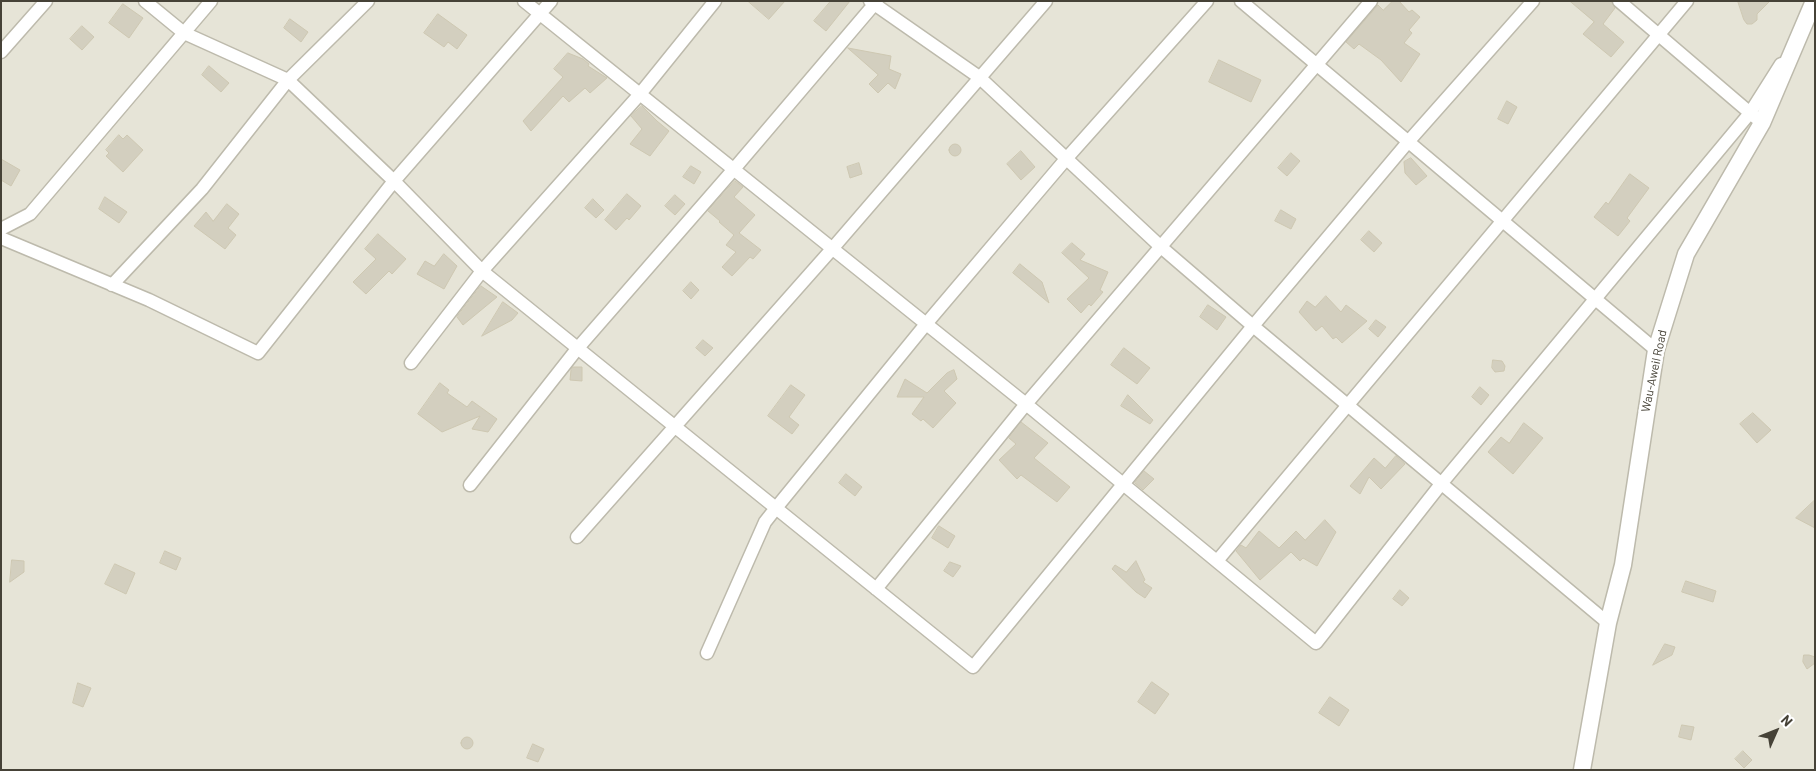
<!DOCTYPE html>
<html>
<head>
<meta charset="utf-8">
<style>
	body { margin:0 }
	#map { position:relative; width:1816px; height:771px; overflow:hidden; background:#f3f1e8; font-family:Barlow,sans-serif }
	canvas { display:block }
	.frame { position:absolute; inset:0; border:2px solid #464237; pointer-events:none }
	.north { position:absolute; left:1751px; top:706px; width:50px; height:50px; -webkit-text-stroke:4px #fff; paint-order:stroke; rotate:46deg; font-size:14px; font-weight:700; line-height:20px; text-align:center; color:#464237 }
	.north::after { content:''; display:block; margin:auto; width:18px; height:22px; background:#464237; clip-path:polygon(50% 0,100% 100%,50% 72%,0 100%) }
</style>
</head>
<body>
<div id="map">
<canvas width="1816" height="771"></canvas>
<div class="frame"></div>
<div class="north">N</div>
</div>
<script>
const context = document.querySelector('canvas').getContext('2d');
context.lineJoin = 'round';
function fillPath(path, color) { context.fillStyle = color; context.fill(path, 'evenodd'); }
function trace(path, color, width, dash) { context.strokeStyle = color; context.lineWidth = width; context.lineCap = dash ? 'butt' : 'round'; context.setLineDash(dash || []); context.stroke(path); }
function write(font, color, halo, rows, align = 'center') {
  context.font = font + ' Barlow,sans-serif'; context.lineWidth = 5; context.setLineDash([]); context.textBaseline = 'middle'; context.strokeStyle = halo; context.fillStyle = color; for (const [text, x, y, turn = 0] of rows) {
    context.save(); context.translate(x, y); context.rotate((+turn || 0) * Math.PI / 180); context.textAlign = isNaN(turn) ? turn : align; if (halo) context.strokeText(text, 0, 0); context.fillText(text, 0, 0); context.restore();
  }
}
fillPath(new Path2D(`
	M1,1H1815V770H1Z`), '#e6e4d7');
const building = new Path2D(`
	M748,1H785L769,19Z
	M831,1H850L826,31L814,21Z
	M1393,1H1399L1409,12L1412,10L1420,17L1409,30L1412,33L1404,43L1420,54L1401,82L1381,60L1359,44L1354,49L1346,42L1378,5L1383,10Z
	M1570,1H1611L1615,8L1603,24L1624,42L1611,57L1583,34L1594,22Z
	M1738,1H1770L1757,14V20L1752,24H1747L1744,20Z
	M123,4L143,18L129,38L109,23Z
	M438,14L467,35L457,49L448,42L444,47L424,33Z
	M290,19L308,32L301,42L284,28Z
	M82,26L94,37L82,50L70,39Z
	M848,48L891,56L889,69L901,74L895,89L888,83L878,93L869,84L878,75Z
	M568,53L583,59L589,64L588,66L607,78L590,93L585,88L569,102L563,96L531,131L523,121L563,77L554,69Z
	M1219,60L1261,80L1251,102L1209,82Z
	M209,66L229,83L221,92L202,75Z
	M1507,101L1517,107L1508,124L1498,119Z
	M642,106L657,121L669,131L650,156L630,144L642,129L631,116Z
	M119,135L123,139L127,135L143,150L123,172L106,156L109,153L106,150Z
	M949 150a6 6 0 1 1 12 0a6 6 0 1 1-12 0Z
	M1021,151L1035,167L1021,180L1007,164Z
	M1291,153L1300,161L1287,176L1278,168Z
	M1411,158L1427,176L1416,185L1405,173L1404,162Z
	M1,159L20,170L11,186L1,180Z
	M859,163L862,174L850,178L847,167Z
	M691,166L701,172L694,184L683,177Z
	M1630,174L1649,188L1627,218L1630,221L1618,236L1594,217L1606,202L1608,204Z
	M735,181L743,187L734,197L755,215L739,233L761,250L753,259L750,257L732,276L722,267L736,252L726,245L734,235L719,222L720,221L708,211Z
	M627,194L641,206L629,220L627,218L616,230L605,220Z
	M675,195L685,204L675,215L665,206Z
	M105,197L127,212L119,223L99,209Z
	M593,199L604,210L596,218L585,208Z
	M227,204L239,214L228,228L236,235L225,249L194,226L206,212L213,221Z
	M1281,210L1296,219L1291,229L1275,221Z
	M1369,231L1382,243L1374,252L1361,240Z
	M378,234L406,259L392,274L389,271L366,294L353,282L376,259L365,249Z
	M1072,243L1085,254L1080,260L1108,272L1100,290L1103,292L1091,306L1089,304L1081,313L1067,299L1089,278L1062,253Z
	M444,254L457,266L444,289L417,274L425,261L434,266Z
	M1020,264L1042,282L1049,303L1013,273Z
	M691,282L699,290L691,299L683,291Z
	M481,286L497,297L463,325L457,317Z
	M1326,296L1341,312L1346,305L1367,321L1342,343L1336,337L1333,339L1322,326L1316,331L1299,312L1307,301L1315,307Z
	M503,302L518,313L512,320L482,336Z
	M1208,305L1226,317L1217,330L1200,317Z
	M1376,320L1386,327L1378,337L1369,329Z
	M703,340L713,348L705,356L696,348Z
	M1124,348L1150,368L1137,384L1111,365Z
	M1493,360L1502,361L1505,366L1504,371L1495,372L1492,368Z
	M573,367H582V381L570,380L571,370Z
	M954,370L957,379L944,391L956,403L933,428L923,419L921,421L912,414L924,397H897L905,379L927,393L947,373Z
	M440,383L449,390L447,393L467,407L472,401L497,419L488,432L472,429L480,416L442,432L418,414Z
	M791,385L805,395L789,417L799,425L792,434L768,416Z
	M1480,387L1489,395L1481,405L1472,397Z
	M1128,395L1153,420L1150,424L1121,406Z
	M1753,413L1771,430L1757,443L1740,424Z
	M1021,422L1048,443L1034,458L1070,487L1057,502L1021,475L1017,479L999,460L1016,444L1009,438Z
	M1524,423L1543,438L1513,474L1488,452L1501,437L1509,443Z
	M1396,456L1405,464L1381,489L1369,477L1360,494L1350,486L1374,458L1385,468Z
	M1144,471L1154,479L1143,490L1135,483Z
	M846,474L862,487L855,496L839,483Z
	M1815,500V528L1796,518Z
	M1325,520L1336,532L1317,566L1303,558L1300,561L1291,552L1260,580L1236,551L1241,545L1246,548L1259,531L1279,548L1296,531L1305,540Z
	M939,526L955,536L948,548L932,538Z
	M165,551L181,558L176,570L160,563Z
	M12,560L24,561V572L10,582Z
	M1136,561L1145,580L1143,582L1152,588L1145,598L1136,592L1112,569L1115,565L1126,572Z
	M950,562L961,566L953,577L944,571Z
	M115,564L135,573L126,594L105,584Z
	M1686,581L1716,591L1713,602L1682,592Z
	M1400,590L1409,598L1402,606L1393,599Z
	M1665,644L1675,647L1672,655L1653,665Z
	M1804,655H1809L1815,657V663L1807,669L1803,662Z
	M1152,682L1169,694L1155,714L1138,702Z
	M78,683L91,688L83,707L73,703Z
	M1330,697L1349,710L1339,726L1319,713Z
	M1682,725L1694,727L1691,740L1679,737Z
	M461 743a6 6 0 1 1 12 0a6 6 0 1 1-12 0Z
	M533,744L544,749L538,762L527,758Z
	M1743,751L1752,760L1744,768L1735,759Z`);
fillPath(building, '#d3cfbf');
trace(building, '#cec8b2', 1);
const minor = new Path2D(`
	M145,1L184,33L288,80L394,181L482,271L973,667L1253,326L1408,142L1533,1
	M524,1L1026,404L1316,643L1441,484L1750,113L1781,64
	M870,1L979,77L1161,247L1253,326L1608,623
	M1241,1L1656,350
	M1619,1L1756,118
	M1,52L46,1
	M1,229L30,214L211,1
	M1,238L149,300L258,353L394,181L551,1
	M112,285L202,189L288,80L368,1
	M411,363L482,271L640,94L715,1
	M470,485L577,349L734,169L877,1
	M577,537L832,249L1046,1
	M1217,561L1687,1
	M876,589L1026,404L1371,1
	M707,653L765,522L776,508L926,324L1066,159L1207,1`);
const tertiary = new Path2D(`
	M1582,770L1608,623L1623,565L1656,350L1686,254L1762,123L1814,1`);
trace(minor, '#bdbaac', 15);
trace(tertiary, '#bdbaac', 19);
trace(minor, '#fff', 12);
trace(tertiary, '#fff', 16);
write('12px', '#464237', '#fff', [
	["Wau-Aweil Road",1654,371,-78]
]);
</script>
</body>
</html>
